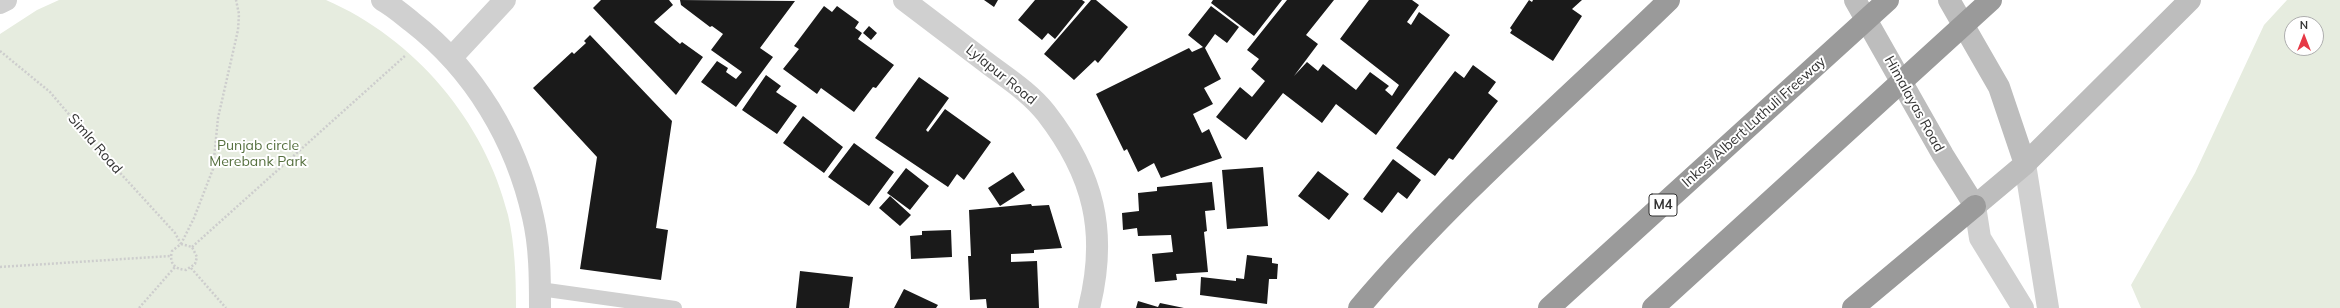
<!DOCTYPE html>
<html>
<head>
<meta charset="utf-8">
<style>
	body { margin:0 }
	#map { position:relative; width:2340px; height:308px; overflow:hidden; background:#fff; font-family:Mulish,sans-serif }
	canvas { display:block }
	.north { position:absolute; left:2284px; top:16px; width:40px; height:40px; box-sizing:border-box; background:#fff; border:1px solid #adadad; border-radius:50%; rotate:0deg; font-size:11px; font-weight:700; line-height:16px; text-align:center; color:#333 }
	.north::after { content:''; display:block; margin:auto; width:14px; height:18px; background:#e63946; clip-path:polygon(50% 0,100% 100%,50% 72%,0 100%) }
</style>
</head>
<body>
<div id="map">
<canvas width="2340" height="308"></canvas>
<div class="north">N</div>
</div>
<script>
const context = document.querySelector('canvas').getContext('2d');
context.lineJoin = 'round';
function fillPath(path, color) { context.fillStyle = color; context.fill(path, 'evenodd'); }
function trace(path, color, width, dash) { context.strokeStyle = color; context.lineWidth = width; context.lineCap = dash ? 'butt' : 'round'; context.setLineDash(dash || []); context.stroke(path); }
function write(font, color, halo, rows, align = 'center') {
  context.font = font + ' Mulish,sans-serif'; context.lineWidth = 4; context.setLineDash([]); context.textBaseline = 'middle'; context.strokeStyle = halo; context.fillStyle = color; for (const [text, x, y, turn = 0] of rows) {
    context.save(); context.translate(x, y); context.rotate((+turn || 0) * Math.PI / 180); context.textAlign = isNaN(turn) ? turn : align; if (halo) context.strokeText(text, 0, 0); context.fillText(text, 0, 0); context.restore();
  }
}
fillPath(new Path2D(`
	M59,0H326C414,38 485,121 508,215C515,245 516,277 516,308H0V34L37,10Z
	M2287,0H2340V308H2141L2131,285L2195,173L2264,25ZM2292,24H2316V48H2292Z`), '#e6ecdf');
fillPath(new Path2D(`
	M601,0H669L673,5L654,22L680,44L682,42L703,57L676,95L593,8Z
	M680,0L795,1L760,48L773,57L736,107L701,82L717,61L728,68L726,72L736,79L742,72L711,50L723,34L712,26L710,27L681,5Z
	M984,0H998L994,7Z
	M1035,0H1082L1085,2L1055,39L1048,33L1042,40L1018,20Z
	M1091,0H1096L1128,27L1098,63L1095,60L1074,80L1044,54Z
	M1213,0H1282L1254,36L1211,3Z
	M1287,0H1334L1306,35L1318,44L1294,76L1307,62L1318,71L1323,64L1356,90L1370,72L1389,86L1385,90L1392,96L1399,85L1340,39L1369,0H1412L1419,5L1407,22L1411,25L1419,12L1450,35L1376,135L1336,104L1322,123L1283,93L1246,140L1216,117L1240,87L1252,97L1265,81L1251,69L1259,59L1247,50Z
	M1529,0L1532,2L1533,0H1582L1572,9L1582,16L1553,61L1510,33L1512,30L1510,28Z
	M824,6L832,12L837,6L859,22L855,28L862,33L858,39L894,65L876,88L873,87L854,112L821,88L817,94L783,69L799,49L794,46Z
	M1211,6L1239,27L1227,43L1215,34L1205,48L1221,79L1204,88L1213,104L1193,114L1202,133L1209,129L1222,158L1161,178L1154,163L1138,172L1127,149L1124,151L1096,94L1189,48L1192,52L1203,47L1188,35Z
	M869,26L877,33L871,40L863,33Z
	M590,35L672,121L656,228L668,230L661,280L580,269L597,157L533,88L572,52L574,54L586,43L584,41Z
	M1473,65L1496,82L1488,93L1498,101L1453,160L1449,158L1435,176L1396,148L1455,71L1464,78Z
	M766,75L781,86L776,92L797,106L777,134L742,110Z
	M919,77L949,98L926,130L928,132L945,109L991,142L964,180L957,174L948,187L875,138Z
	M803,116L843,147L824,173L783,143Z
	M854,143L894,172L869,206L828,177Z
	M1393,159L1421,180L1407,199L1398,192L1382,213L1363,199Z
	M1263,167L1268,226L1227,229L1222,170Z
	M906,168L929,186L910,210L887,193Z
	M1318,171L1349,194L1329,220L1298,196Z
	M1013,172L1025,190L1000,206L988,188Z
	M1212,182L1215,210L1205,211L1207,231L1204,232L1208,272L1176,274L1177,280L1155,282L1152,254L1173,252L1171,235L1138,236L1137,228L1123,230L1122,213L1139,211L1138,193L1157,191V187Z
	M890,196L911,215L900,226L879,208Z
	M1031,204L1032,206L1049,205L1062,248L1034,250V253L1011,254V262L1037,261L1039,308H987L986,299L970,300L968,256H971L969,210Z
	M951,230L952,257L911,259L910,236L922,235V231Z
	M1247,255L1272,258V263L1278,264L1277,279H1269L1267,304L1200,295L1201,277L1236,281V278L1244,279Z
	M800,271L853,277L849,308H796Z
	M904,289L938,305L936,308H894Z
	M1138,301L1158,307L1160,303L1184,308H1136Z`), '#1a1a1a');
trace(new Path2D(`
	M0,51L50,92L101,152L175,233L181,244
	M181,244L192,247L197,257L195,264L186,270C174,269 169,263 172,251L181,244L194,218L213,169L218,118L238,30L239,14L236,0
	M192,247L406,55
	M0,267L170,256
	M191,268L226,308
	M139,308L175,267`), '#cdcdcd', 2.5, [2, 2]);
trace(new Path2D(`
	M540,289L675,308`), '#d0d0d0', 14);
trace(new Path2D(`
	M382,0C393,6 402,14 412,22C474,70 516,140 533,217C540,247 540,278 540,308
	M904,0C933,22 962,44 991,66C1010,80 1031,94 1046,113C1094,175 1108,232 1089,308
	M0,3L6,0
	M452,57L505,0
	M2025,164L2048,308
	M1975,206L1980,238L2023,308`), '#d0d0d0', 22);
trace(new Path2D(`
	M1855,0L1943,155L1975,206L2025,164L2190,0
	M1949,0L1999,87L2025,164`), '#bdbdbd', 22);
trace(new Path2D(`
	M1359,308C1453,197 1565,101 1669,0
	M1549,308L1888,0
	M1653,308L1991,0
	M1853,308L1975,206`), '#9a9a9a', 22);
for (const [x, y, w] of [
	[1663,205,28]
]) { const box = new Path2D(); box.roundRect(x - w / 2, y - 11, w, 22, 3); context.fillStyle = '#fff'; context.fill(box); trace(box, '#333', 1); }
write('bold 13px', '#333', null, [
	["M4",1663,205]
]);
write('14px', '#333', '#fff', [
	["Lylapur Road",1001,75,39],
	["Himalayas Road",1914,104,61],
	["Inkosi Albert Luthuli Freeway",1754,122,-42],
	["Simla Road",95,144,49]
]);
write('14px', '#56703f', '#fff', [
	["Punjab circle",258,146],
	["Merebank Park",258,162]
]);
</script>
</body>
</html>
